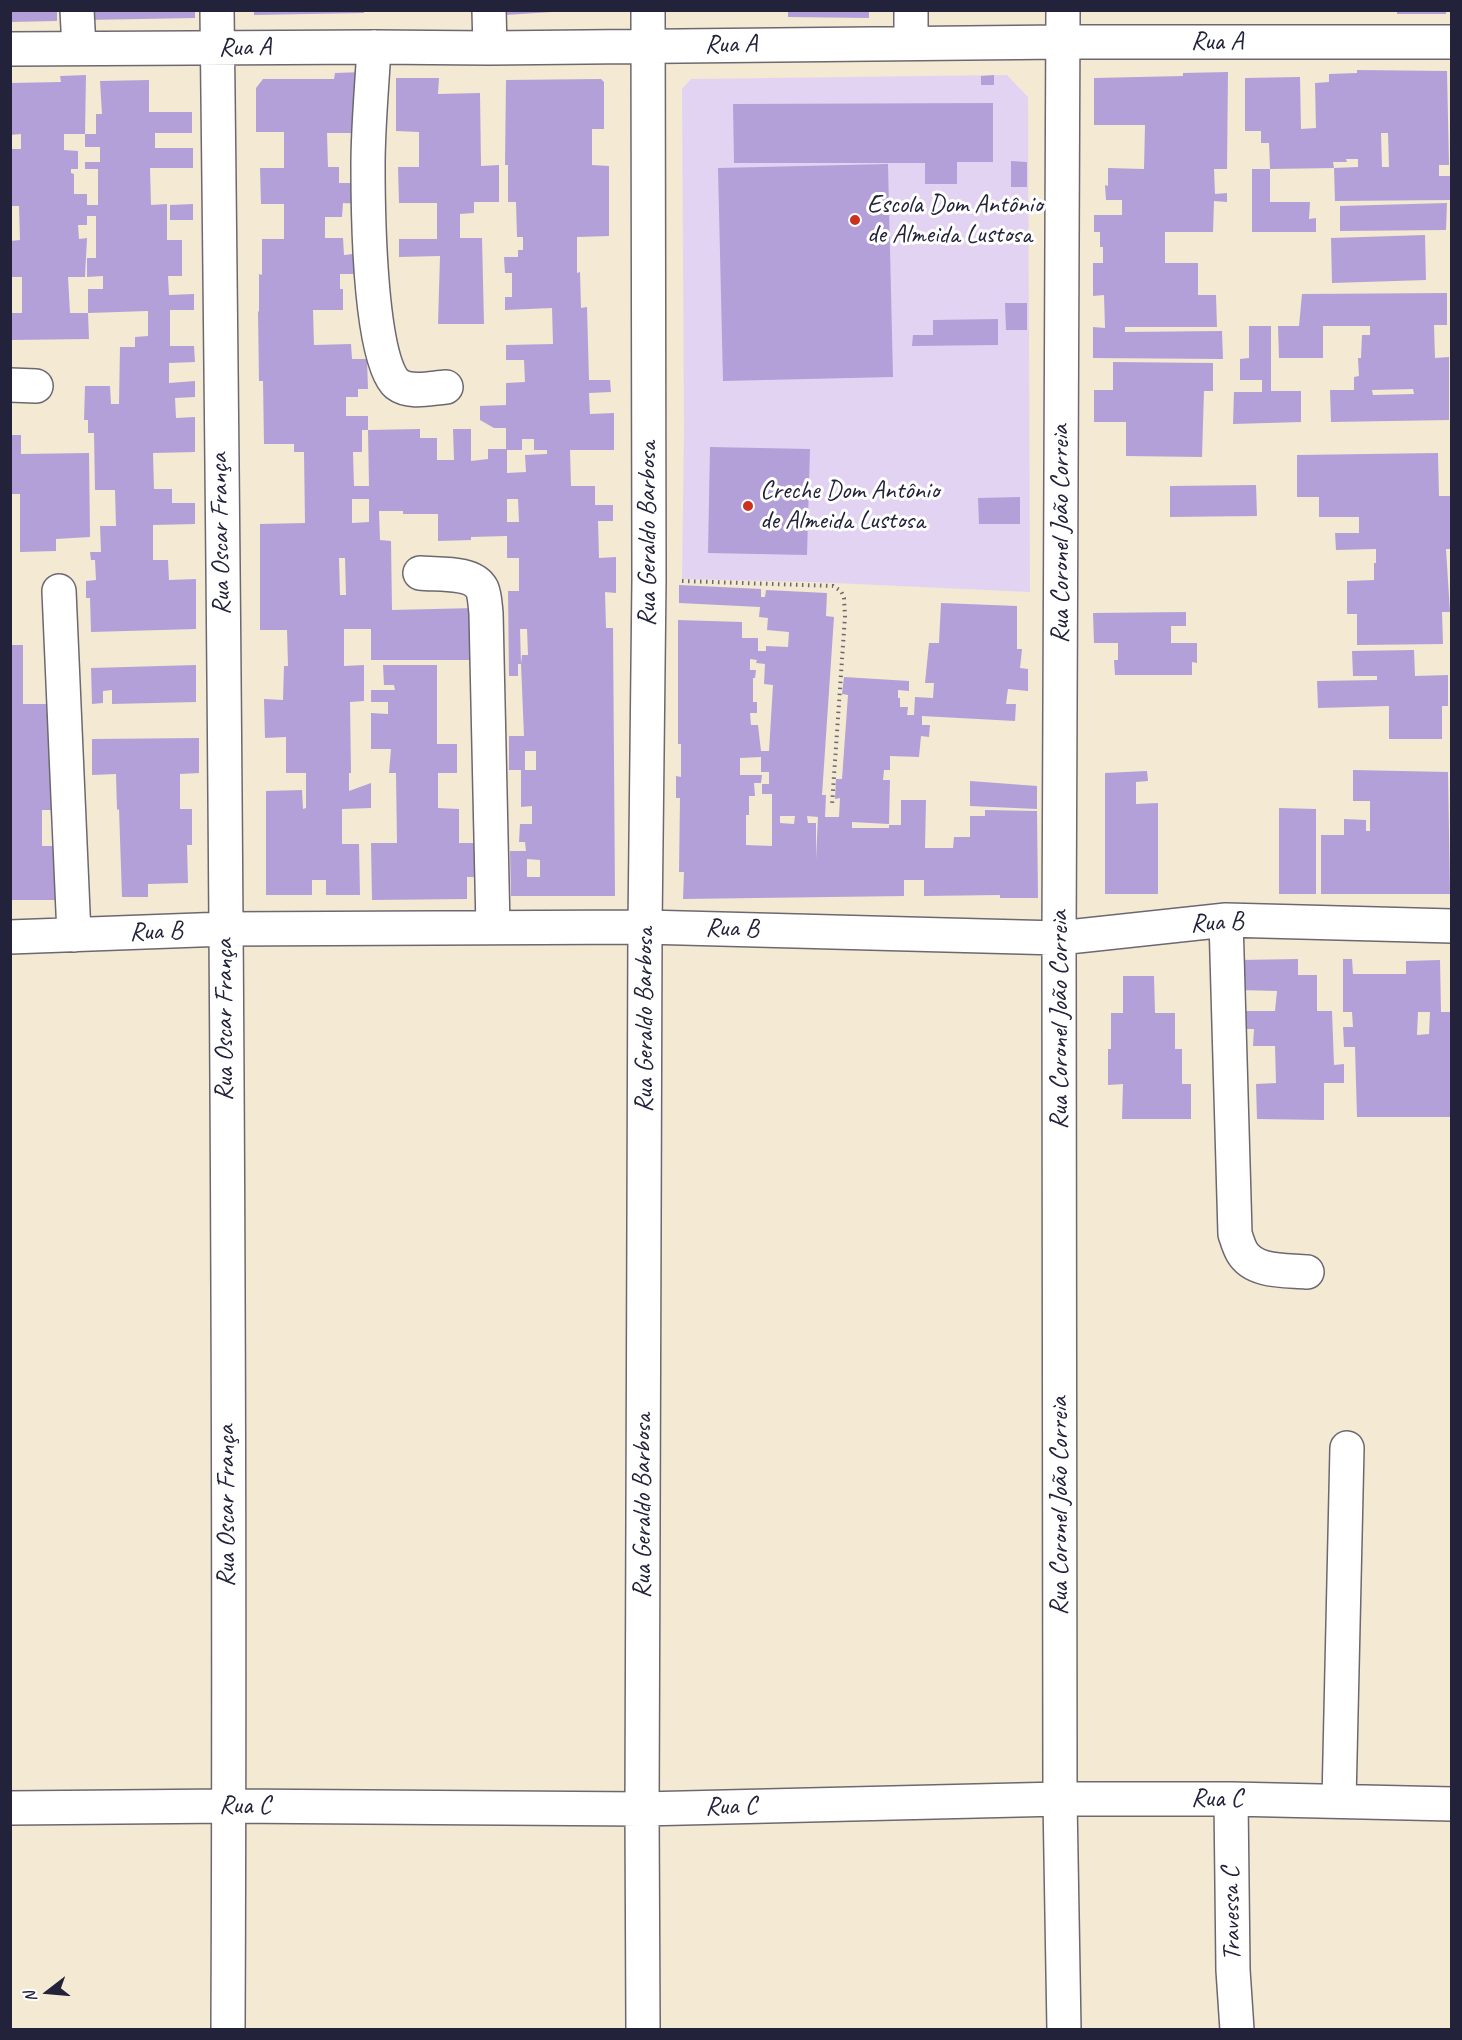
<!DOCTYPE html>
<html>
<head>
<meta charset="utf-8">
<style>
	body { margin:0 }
	#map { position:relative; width:1462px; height:2040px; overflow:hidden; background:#f4e9d3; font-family:Caveat,sans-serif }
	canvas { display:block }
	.frame { position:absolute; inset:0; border:12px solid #22223b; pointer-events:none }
	.north { position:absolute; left:18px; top:1962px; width:60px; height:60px; -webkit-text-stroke:4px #fff; paint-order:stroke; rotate:254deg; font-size:16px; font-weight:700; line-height:24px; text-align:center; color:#22223b }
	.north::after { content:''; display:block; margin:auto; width:21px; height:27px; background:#22223b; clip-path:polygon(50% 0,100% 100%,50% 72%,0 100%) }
</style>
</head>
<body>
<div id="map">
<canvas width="1462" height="2040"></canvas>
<div class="frame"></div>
<div class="north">N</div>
</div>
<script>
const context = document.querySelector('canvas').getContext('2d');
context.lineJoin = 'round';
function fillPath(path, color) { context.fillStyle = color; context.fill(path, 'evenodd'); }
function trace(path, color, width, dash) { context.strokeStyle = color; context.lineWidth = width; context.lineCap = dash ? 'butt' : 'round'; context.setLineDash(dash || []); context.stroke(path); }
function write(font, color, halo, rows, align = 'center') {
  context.font = font + ' Caveat,sans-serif'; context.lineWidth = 6; context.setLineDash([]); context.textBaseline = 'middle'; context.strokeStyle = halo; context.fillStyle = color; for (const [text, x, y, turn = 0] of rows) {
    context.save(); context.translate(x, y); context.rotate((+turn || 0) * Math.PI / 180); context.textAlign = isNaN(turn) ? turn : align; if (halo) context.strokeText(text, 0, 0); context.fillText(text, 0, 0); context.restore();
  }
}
fillPath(new Path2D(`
	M1007,75L1028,97L1030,592L812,582L682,579L684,430L682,89L691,79Z`), '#e3d3f2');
fillPath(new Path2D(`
	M10,10H57V21L10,22Z
	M85,10H195V18L85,20Z
	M254,10H364V13L254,15Z
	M505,10H552V12L505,15Z
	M788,10H869V18L788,17Z
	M1397,10H1446V14H1397Z
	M1357,70L1447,71L1449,165H1439V176H1451V200L1335,201L1334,168L1358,167V159H1346L1347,162H1333L1334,168L1270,169L1269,143H1261V131H1245V78L1300,77L1301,129L1316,128L1315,83L1329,82V74L1357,73ZM1381,133H1388L1389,167H1382Z
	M363,72L356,114H353V125L362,133H327L328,167H339V183H363L364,204L343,203L342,217H325V238H343L344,255L353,254L352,238H364L365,274H340V289H343V310H313L314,345L351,344L352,359H367L368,389H358V397H346V416H368V430H362V452H353L354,486H369L368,430L420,429V438H437V460H454L453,429H471V461L488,459V449H506V428H494L480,420V406L506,405V383L525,382L524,360H506V345L553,344L552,308L505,310V297H512V273H505L504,257H518V250H523V237H517L516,202H508V165H505L506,80L601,79L604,82V129H592V165L609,166V236L577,237V273L580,272L581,308L587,307L589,380H610L611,392L589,393L590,414L614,413V450H570L571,486H595V505H613V521H598L599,558L616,557V593L605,592L606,628H613L615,896H511L510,851H526L525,842H519L520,824H532V806L521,807V770H509V736H524L521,664L522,655H528L527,629H520L521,664H518V676H509L508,591H519V558H507V536L471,537V540L438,541V514H403V511H379L380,540L391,541L392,610L475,608L476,660H371V629H344V666L364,665V701L350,702L351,773H349V791L371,783V808L342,809V844H359L360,895H326V880H312V895H266V791L302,790L303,809L306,808V773H286V737L265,738L264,699L283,700L284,666H288L287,630H260V524L305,523L304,452H294V444H264L263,381H259L258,312L259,311V274L262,275V239H284V204H261L260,168H284V132H256V88L263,79H334L335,73ZM522,439H534V450H547V454L525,455L526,472L507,473V450H522ZM352,499H369V522L352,523ZM507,499H518L519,522H507ZM339,558H345L346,595H340ZM525,751H536V770H525ZM527,859L540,860V877H527Z
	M1228,72L1227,169H1214L1215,194L1227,193V202L1214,201L1213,232H1165V263H1198V295H1216L1217,327H1125V332L1222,331L1223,359L1093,358V327L1105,328L1104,295L1093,296V263H1103V247H1100V232H1094V215H1122V200H1106L1105,185L1108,186V168L1144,169L1145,125H1094V78L1183,76V73Z
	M86,75L85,134H64V150L78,151V169H71V173L74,174V194H87V205H98V169H85V162H100V147H85V134H96V114H102L100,81L149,80V112H192V133H155V148H193V168H150L151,205L167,204V240H182V276H168L169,295L194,294V310H170V346H194L195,362L169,363V383L195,381V397L175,398L176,418L195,417V452L153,453L154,489H172V503H195V524L153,525V560H168L169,580L196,579V629L91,632L90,598H86V581L96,580L95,560H91L90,552H101L100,526H116L115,490H95L94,433H88V420H84L85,386H110L111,404H119L120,347H135V337L148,336V311L88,313V289H103V276L87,277V258H96V216H87V225H78L79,239L87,238L85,277H68L70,313H88L89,339L10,340V313H22V277H10V241L20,240L19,206H10V149H21V134L10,135V83L61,82L60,76Z
	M994,75V85H981V76Z
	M396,78H439L438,94L480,93L481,166L499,165V202H474V213L460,214V238H482L484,324H438L440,256L399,257V239H437V203H399L398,167H419V132L396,131Z
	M993,103V162H957V184H925V163H734L733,104Z
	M1011,161L1027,162V187H1011Z
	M888,164L893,377L723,381L718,168Z
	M1252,169H1270V202H1310L1309,219L1316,218V232H1252Z
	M1447,203L1446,230L1340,231V206Z
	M193,204V220H170V205Z
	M1425,235L1426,280L1332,283L1331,238Z
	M1447,293V325H1434L1435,358L1449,357V420L1331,422L1330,390H1354V377L1359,376L1358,358H1361L1362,335H1370V326H1323V358H1279L1278,326H1299L1302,294ZM1413,389L1414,394L1373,395L1372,390Z
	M1005,303H1027V330H1006Z
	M998,319V345L912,346L913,335H933V320Z
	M1249,326H1271V391H1301V422L1233,424L1234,392H1262V380H1240V359L1249,358Z
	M1113,362L1213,363V391H1204L1202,457L1126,456V422H1094V390H1113Z
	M10,435H21V454L89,453L90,537L56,539V551L20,552V494H10Z
	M710,447L810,449L807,555L708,553Z
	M1438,453L1439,496H1451L1452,517V549H1446L1450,612H1442L1443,644L1357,645V614H1347V581L1374,580V563H1376V549L1336,550L1335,533H1359V517H1319V497H1297V455Z
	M1256,485L1257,516L1170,517V486Z
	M1020,497V524H979L978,498Z
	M679,585L761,589V597H765L766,590L827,593L826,616L834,617L822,795H826L825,817H839L840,798L835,799L836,779H842L848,695L842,694L844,677L909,681V691L898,690V698H900V707H908L907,715H914L915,697L933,698L934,683H925L929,643H939L941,603L1017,606V649H1022L1020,668L1028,669V691L1008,689L1006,704H1016L1015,721L922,716V725H930L929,737L921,736L919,757L890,756V770H884L883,780H890L889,824L852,822V828H889V825H901V800H926L925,848H953L954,837H970V816H985V810L1037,811L1038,898H1000V895L924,896V880H904V896L683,899L684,872H679L680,798H676V776L681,777V744H678V620L742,622V638H758V651H766V646L788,647L789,632L767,630L768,618L759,617L760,607L679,603ZM750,659L757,660L756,663L765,664L764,684L773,685L769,751H761L758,725H751L750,713H757V702H753V678H755L756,670H750ZM761,757V772H769V784H762V794H772V846L746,845V815H749V796H755L754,783H761L762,775H740V758ZM780,816H795L794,824L780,823ZM807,816L818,817L816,859V823H808Z
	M1186,612V626H1171V643H1197V663L1192,662V675H1115L1114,660H1118V643H1094L1093,613Z
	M10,645H23V704H53L59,810H42V846H59V900H10Z
	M1414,650L1415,676L1448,675V706H1442V739H1389V706L1318,708L1317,681L1377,680V676H1353L1352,651Z
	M196,665V702L112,704V690L103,691V703L92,704L91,668Z
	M383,665H437V744H457V773H438V808L459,809V843H482V877H467V899L372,900L371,843H397L396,773H389L391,749H371V713L388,714V702H371V690H395L394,685H384Z
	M199,738V773L180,774V809H192V845H187L188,883L148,884V897H122L119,809L117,810L116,774L92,775V739Z
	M1353,770L1448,772L1450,894H1321V835H1344V819L1366,820V831H1370V801H1353Z
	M1147,771L1148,781L1136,782V804L1158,803V894H1105V773Z
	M970,781L1037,786V809L970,806Z
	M1279,808L1316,809V894H1279Z
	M1298,959V975H1317V1011H1332L1334,1065L1344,1064V1083H1324V1120L1257,1119L1256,1084L1276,1083L1275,1046H1253L1254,1029H1238L1239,1011H1275L1277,991L1239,990L1240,960Z
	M1343,959H1352L1353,974H1406V961L1440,960L1441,1012H1451L1452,1117H1357L1355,1047H1344L1343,1027H1353L1352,1012H1343ZM1418,1012H1430L1429,1034L1417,1035Z
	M1123,976H1154L1155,1013H1175V1049H1182V1084H1191V1119H1122L1123,1084L1108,1085V1049H1111V1013H1123Z`), '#b3a0d8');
const minor = new Path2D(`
	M77,10L79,48
	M217,10C225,683 231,1357 228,2030
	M489,10L490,48
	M911,10V43
	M1063,10L1059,938L1060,1799L1064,2030
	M374,47C372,86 368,126 368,165C368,204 369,362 397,384C410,394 431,388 446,387
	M10,49L374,47L490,48L1063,42H1452
	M10,385L36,386
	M420,573C438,575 473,571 482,589C485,596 485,605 486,613L493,927
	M59,591L74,935
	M1226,920L1235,1234C1237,1240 1239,1247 1242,1252C1254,1273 1286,1270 1307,1272
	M10,937L225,929L645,927L1059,938L1226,920L1452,926
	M1231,1799L1233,1970L1237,2030
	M1339,1801L1347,1448
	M10,1808L229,1806L642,1809L1060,1799H1231L1452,1804
	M643,2030L642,1809L645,927L649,580L648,10`);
trace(minor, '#6c6870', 36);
trace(new Path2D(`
	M682,581L833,586L841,591L844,598L845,616L832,805`), '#6c6870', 4, [1.5, 4.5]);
trace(minor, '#fff', 33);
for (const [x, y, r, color] of [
	[855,220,6,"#c8321e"],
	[748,506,6,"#c8321e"]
]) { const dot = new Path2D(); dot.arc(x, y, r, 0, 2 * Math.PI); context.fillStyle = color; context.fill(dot); trace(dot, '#fff', 2); }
write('26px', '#22223b', '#fff', [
	["Rua A",1217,42],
	["Rua A",731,45,-1],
	["Rua A",245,48,-1],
	["Rua Oscar França",221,534,-91],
	["Rua Geraldo Barbosa",648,534,-90],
	["Rua Coronel João Correia",1061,534,-90],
	["Rua B",1217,923,-3],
	["Rua B",732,929,1],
	["Rua B",156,932,-2],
	["Rua Oscar França",225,1020,-90],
	["Rua Geraldo Barbosa",645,1020,-90],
	["Rua Coronel João Correia",1060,1020,-90],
	["Rua Oscar França",227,1506,-90],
	["Rua Geraldo Barbosa",643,1506,-90],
	["Rua Coronel João Correia",1060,1506,-90],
	["Rua C",1217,1799],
	["Rua C",245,1806],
	["Rua C",731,1807,-1],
	["Travessa C",1232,1914,-91]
]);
write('26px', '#22223b', '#fff', [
	["Escola Dom Antônio",867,205],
	["de Almeida Lustosa",867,235],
	["Creche Dom Antônio",760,491],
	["de Almeida Lustosa",760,521]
], 'left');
</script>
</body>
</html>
